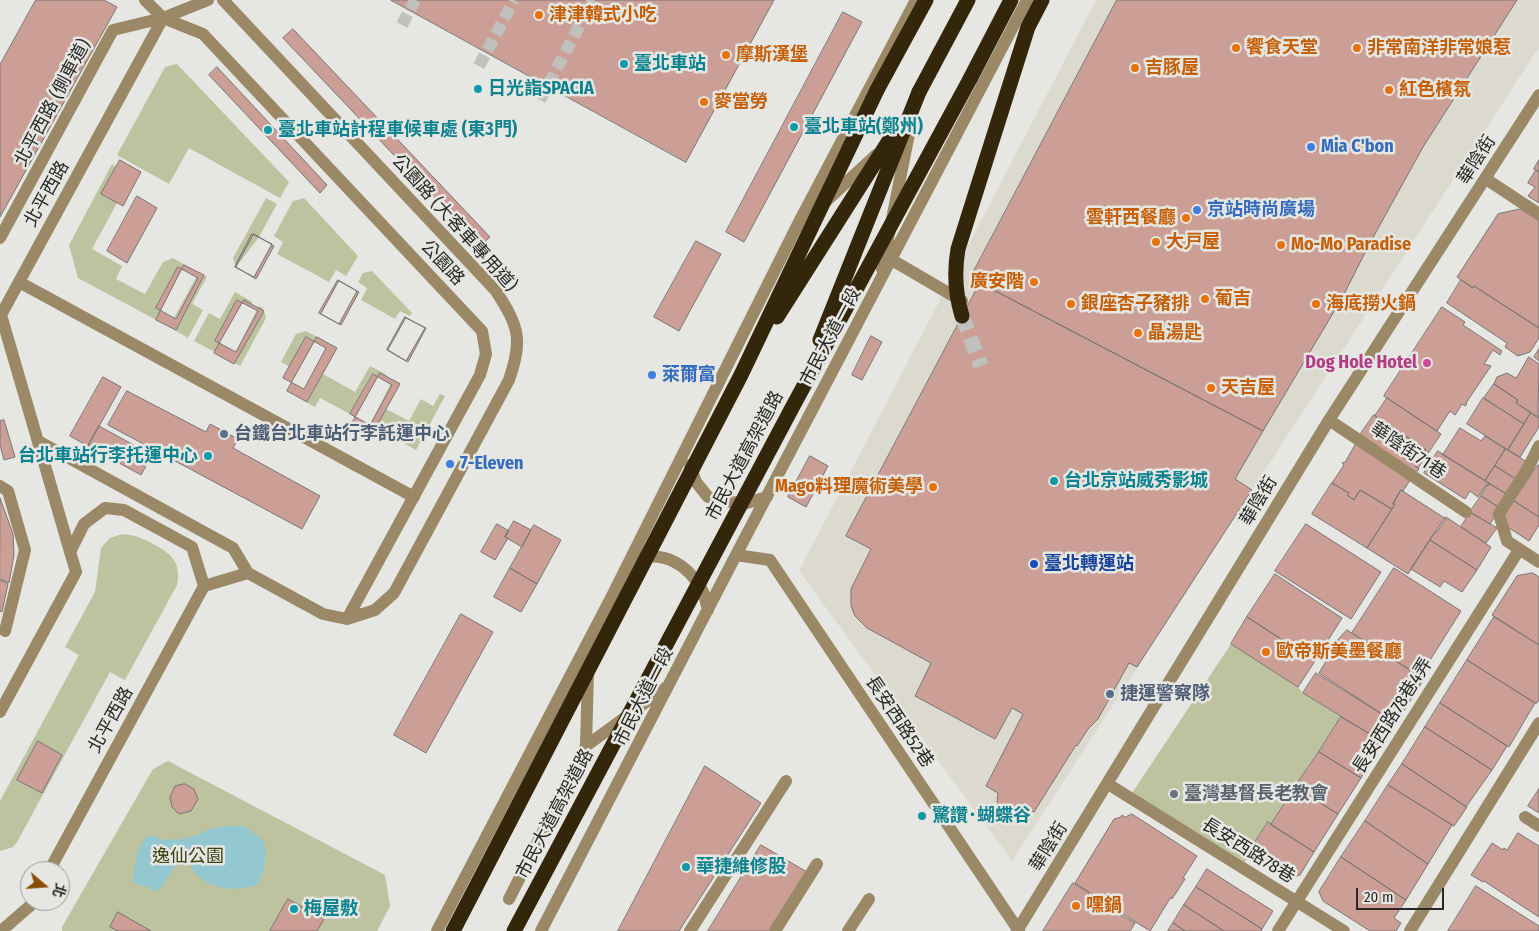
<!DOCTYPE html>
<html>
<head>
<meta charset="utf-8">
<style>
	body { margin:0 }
	#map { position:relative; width:1539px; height:931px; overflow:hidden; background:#e6e6e2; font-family:"Fira Sans Condensed","Noto Sans TC",sans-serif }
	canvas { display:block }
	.north { position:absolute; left:20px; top:861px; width:50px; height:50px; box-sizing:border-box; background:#e6e6e2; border:1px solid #9a9a97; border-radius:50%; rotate:108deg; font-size:14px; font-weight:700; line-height:20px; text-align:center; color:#282827 }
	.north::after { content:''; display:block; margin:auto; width:18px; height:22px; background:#884f04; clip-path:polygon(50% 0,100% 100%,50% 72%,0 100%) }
	.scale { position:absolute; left:1356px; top:888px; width:88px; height:22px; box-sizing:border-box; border:2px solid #282827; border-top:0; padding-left:6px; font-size:15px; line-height:18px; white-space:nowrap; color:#282827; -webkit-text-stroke:4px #e6e6e2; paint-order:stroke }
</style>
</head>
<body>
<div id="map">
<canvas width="1539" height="931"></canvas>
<div class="north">北</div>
<div class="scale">20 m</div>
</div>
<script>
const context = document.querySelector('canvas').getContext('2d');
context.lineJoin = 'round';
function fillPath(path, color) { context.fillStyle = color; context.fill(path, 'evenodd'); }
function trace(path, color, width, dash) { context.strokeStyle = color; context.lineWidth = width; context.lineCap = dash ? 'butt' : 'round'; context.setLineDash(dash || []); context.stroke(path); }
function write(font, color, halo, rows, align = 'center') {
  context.font = font + ' "Fira Sans Condensed","Noto Sans TC",sans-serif'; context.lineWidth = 5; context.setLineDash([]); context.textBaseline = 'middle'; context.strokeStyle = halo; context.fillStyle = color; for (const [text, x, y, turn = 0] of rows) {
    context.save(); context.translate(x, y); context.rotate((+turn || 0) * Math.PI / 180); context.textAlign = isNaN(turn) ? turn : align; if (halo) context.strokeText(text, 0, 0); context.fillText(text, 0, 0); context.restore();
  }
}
fillPath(new Path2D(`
	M1096,0H1539V47L1012,861L799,571Z`), '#dcd9cf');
fillPath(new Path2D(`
	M177,64L289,182L280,198L189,148L169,184L117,155L165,67Z
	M112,164L116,167L117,203L92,249L122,266L116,279L145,294L163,262L173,258L192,269L189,273L178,268L156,308L167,314L162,323L78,278L69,245Z
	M266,198L277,204L259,237L236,267L233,258Z
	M304,198L358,256L346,276L336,270L329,282L277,254L283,242L274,236L293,201Z
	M372,271L412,313L410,316L400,311L395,319L361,300L367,288L358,282L363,273Z
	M199,272L207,277L192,304L203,310L188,338L169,327Z
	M235,292L252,302L250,307L237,300L216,340L227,347L223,356L194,341L209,313L220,319Z
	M259,306L263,308L266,318L240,366L231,361Z
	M306,331L319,338L316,343L306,337L290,367L281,362L296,334Z
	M370,366L387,375L384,380L372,374L350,414L320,398L315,407L307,403L323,374L355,392Z
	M393,379L400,383L386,409L409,421L421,399L433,406L440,394L445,396L416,450L370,425Z
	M122,534C136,535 142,538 155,545C173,555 181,563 177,585L125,680L110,672L17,842L13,847L0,851V801L79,655L65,647L95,592L101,548L110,538Z
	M1231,644L1298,687L1303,693L1341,717L1271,825L1267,822L1252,847L1253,848L1245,862L1132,793Z
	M168,761L385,875L390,906L377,931H62V927L153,769Z`), '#bdc29f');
fillPath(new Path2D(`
	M231,826H244L264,841C267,859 265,867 258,884C241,892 212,890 198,876C195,874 193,869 191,866L179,863C167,873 168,884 155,892L148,887L133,883C134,867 136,848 147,836H155L162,840L183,839L197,835L212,828Z`), '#93c8d0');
const building = new Path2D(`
	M36,0H104L117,7L0,217V65Z
	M391,0H774L686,162Z
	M1117,0H1517L1423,147L1370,243L1342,298L1263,431L980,283L984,276L974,271Z
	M843,12L862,22L744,242L726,232Z
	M293,29L490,237L480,246L283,38Z
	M217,67L327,185L320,193L209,75Z
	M120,160L141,172L123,206L101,194Z
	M1539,160V172L1534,169Z
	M1536,170L1539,172V203L1528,196L1535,187L1528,183Z
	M137,196L157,208L127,263L107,251Z
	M1521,209L1539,221V328L1474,286L1473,288L1457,277L1498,214Z
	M252,234L272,244L254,277L235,267Z
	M254,234L274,246L256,279L236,267Z
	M696,241L721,254L679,331L654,317Z
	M184,265L204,275L176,330L156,320Z
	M178,267L198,278L176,319L156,308Z
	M338,280L357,291L339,324L319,313Z
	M1461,280L1473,288L1474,286L1539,328V338L1530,352L1518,356L1505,347L1507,343L1447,303Z
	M339,281L359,292L341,325L321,314Z
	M980,283L1263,431L1235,479L1252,490L1137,667L1129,663L1098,719L1088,729L1077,746L1076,745L1034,812L1027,808L1021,821L1001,810L997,802L998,793L986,786L1023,714L1012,708L995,739L915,696L931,663L867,628L855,616L851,606V589L871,549L846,536Z
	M237,300L258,311L236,352L215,341Z
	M244,300L264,311L234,364L214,353Z
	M1442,307L1465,322L1463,325L1502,351L1500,355L1493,350L1484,364L1491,366L1466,403L1467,404L1465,406L1462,404L1455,415L1450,411L1437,431L1384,396Z
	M405,317L425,328L406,361L387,350Z
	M406,318L426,328L408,362L388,350Z
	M871,336L882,342L862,380L852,375Z
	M306,337L326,348L304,389L283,378Z
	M317,337L337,348L307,402L287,391Z
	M1539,349V361L1534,357Z
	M1529,357L1539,364L1538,418L1516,403L1518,400L1494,384L1497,377L1507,373L1516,378Z
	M380,373L400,384L370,438L350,427Z
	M373,374L392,385L370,425L350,414Z
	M103,377L121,387L88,446L70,436Z
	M1494,384L1518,400L1516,403L1531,412L1524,424L1484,398Z
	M127,391L206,432L210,424L238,439L233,448L320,496L302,529L108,425Z
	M1387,398L1441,434L1418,468L1415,466L1426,450L1375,416Z
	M1483,398L1524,424L1508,450L1467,424Z
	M1531,413L1539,417V427L1520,457L1508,450Z
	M1374,415L1426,450L1415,466L1419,469L1415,474L1359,436Z
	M4,420L15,457L4,460L0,445V421Z
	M99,426L152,455L141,475L88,446Z
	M1460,428L1481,441L1485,436L1505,449L1485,481L1443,455Z
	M1357,442L1412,477L1403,491L1401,490L1393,504H1395L1392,509L1360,490L1354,500L1347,495L1349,493L1332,483L1344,465L1342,463L1345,462Z
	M1506,449L1527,462L1519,481L1495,466Z
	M1438,451L1489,483L1488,486L1486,485L1478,497L1470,491L1465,499L1424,473Z
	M810,456L828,466L806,507L788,497Z
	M1538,465H1539V517L1514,501Z
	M1495,466L1516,479L1508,495L1485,481Z
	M1332,483L1349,493L1347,495L1354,500L1360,490L1392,509L1367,548L1312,514Z
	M1489,483L1508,495L1500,508L1481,496Z
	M1401,490L1446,519L1437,532H1435L1408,574L1367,548L1395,504H1393Z
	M1481,496L1500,508L1490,524L1470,512Z
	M0,498L13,534L14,555L9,583L0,579Z
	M1514,501L1539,517V525L1529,541L1506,526L1504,516Z
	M1470,512L1497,528L1486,543L1461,527Z
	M1446,517L1491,547L1477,570L1430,540Z
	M514,521L531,530L522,547L505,537Z
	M497,524L509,531L505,537L508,538L495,560L481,552Z
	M1306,524L1381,572L1351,619L1275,571Z
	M534,525L561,540L537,584L510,568Z
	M1430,540L1477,570L1462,592L1444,581L1440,587L1411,569Z
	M510,568L537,584L521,612L494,597Z
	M1394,568L1461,611L1420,676L1352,633Z
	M1533,573L1539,577V645L1492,615L1517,576Z
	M1275,574L1342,618L1315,661L1247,617Z
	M0,580L8,584L2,612L0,611Z
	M461,614L493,632L426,753L394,735Z
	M1247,617L1315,661L1298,687L1231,644Z
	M1494,617L1539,645V700L1537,703H1535L1467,660Z
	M1347,630L1424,679L1396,723L1319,673L1331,653L1329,652L1335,643Z
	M1467,660L1535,703L1509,747L1440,703Z
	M1316,673L1396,723L1383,742L1303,693Z
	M1440,703L1507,746L1492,770L1425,727Z
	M1341,717L1383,742L1361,778L1319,752Z
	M1425,727L1492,770L1466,807L1402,764Z
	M38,741L62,755L42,793L17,780Z
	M1319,752L1361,778L1338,814L1295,787Z
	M1402,764L1467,807L1454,826L1388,785Z
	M705,766L761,803L679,931H618Z
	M185,784L194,789L198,799L191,811L179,814L172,807L170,797L175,786Z
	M1388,785L1452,825L1428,864L1365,821Z
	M1295,787L1338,814L1314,852L1271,825Z
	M1539,789V813L1528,806Z
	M1132,814L1197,856L1183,878L1185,879L1172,899L1171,897L1150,931L1112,907L1115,903L1113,902L1111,906L1075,883L1114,819L1121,817L1122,815L1125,817Z
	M1365,821L1428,864L1406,900L1341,857Z
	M1268,822L1314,852L1300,875L1287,879L1249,855L1253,848L1252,847Z
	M1518,833L1539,846V917L1484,881L1483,882L1471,875L1492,843L1503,850L1504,848L1507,850Z
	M761,845L807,872L770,931H708Z
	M1341,857L1406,900L1394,918L1401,923L1396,931H1370L1323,901L1319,892Z
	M1207,869L1273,911L1262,929L1196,887Z
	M1073,883L1089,893L1088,896L1135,923L1130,931H1043Z
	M1476,886L1539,926V931H1448Z
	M1196,887L1262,929L1261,931H1224L1184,905Z
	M288,899L324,919L317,931H270Z
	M1184,905L1224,931H1185L1173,923Z
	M118,912L151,931H118L110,927Z
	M1173,923L1185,931H1168Z`);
fillPath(building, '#cc9f96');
trace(building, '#787574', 1);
trace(new Path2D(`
	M402,25L415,0
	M479,66L514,0
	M540,100L593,0`), '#c0c0bd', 12, [12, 6]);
trace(new Path2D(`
	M962,316L981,366`), '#c0c0bd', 15, [15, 8]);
trace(new Path2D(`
	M145,0L163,18L203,34L482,331L486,354L480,375L347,619
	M1486,179L1539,214
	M824,203L876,155
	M0,238L113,30L163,18
	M892,260L962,301
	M882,269L911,124
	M19,282L414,497
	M1329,420L1466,512
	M38,441L233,548L248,573
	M1539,446L1528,468L1499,514L1507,541L1539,562
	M690,465L696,482L708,497L730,502L747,503L767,497
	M0,486L8,491L25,550L5,631
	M70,552L84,524L105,508L124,510L192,547L204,586
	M736,555L770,560L1019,931
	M640,558C666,552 687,565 701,588C705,594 706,603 708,610
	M0,712L76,572L1,315L163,18L208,0
	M586,746L668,686
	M1108,784L1344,931
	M1525,817L1539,826
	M49,871L204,586L248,573L323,614L347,619L375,610L394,593L509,380C523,339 519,327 496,291L223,0
	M509,899L586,746L588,672
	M1,931L31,905L33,901
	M437,931L612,596L798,224L916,0
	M541,931L736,555L1027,0
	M690,931L786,781
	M775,931L817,864
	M848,931L869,899
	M1017,931L1329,420L1539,95
	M1278,931L1519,550
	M1410,931L1539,723`), '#9a8866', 12);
trace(new Path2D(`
	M970,79L1011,0
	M877,90L926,0
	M919,92L968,0`), '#34260b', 15);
trace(new Path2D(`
	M962,316C955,293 954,272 958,249L1028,27L1042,0
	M777,317L899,125
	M820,340L919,92
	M453,931L741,375L877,90
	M514,931L793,406L970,79`), '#34260b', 15);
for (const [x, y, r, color] of [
	[539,15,5,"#e8710a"],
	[1236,48,5,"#e8710a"],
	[1357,48,5,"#e8710a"],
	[726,55,5,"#e8710a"],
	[624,64,5,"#0f9aa8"],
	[1135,68,5,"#e8710a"],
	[478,89,5,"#0f9aa8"],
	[1389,90,5,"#e8710a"],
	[704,102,5,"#e8710a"],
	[794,127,5,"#0f9aa8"],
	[268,130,5,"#0f9aa8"],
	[1311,147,5,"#3f7fe0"],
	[1197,210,5,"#3f7fe0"],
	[1186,218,5,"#e8710a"],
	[1156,242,5,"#e8710a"],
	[1281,245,5,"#e8710a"],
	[1034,282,5,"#e8710a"],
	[1205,299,5,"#e8710a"],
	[1071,304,5,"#e8710a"],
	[1316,304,5,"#e8710a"],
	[1138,333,5,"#e8710a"],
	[1427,363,5,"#d1479c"],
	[652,375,5,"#3f7fe0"],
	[1211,388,5,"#e8710a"],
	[224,434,5,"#5c6f8a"],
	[208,456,5,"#0f9aa8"],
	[450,464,5,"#3f7fe0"],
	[1054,481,5,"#0f9aa8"],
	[933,487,5,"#e8710a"],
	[1034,564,5,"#1a4fb4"],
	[1266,652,5,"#e8710a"],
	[1110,694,5,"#5c6f8a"],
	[1174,794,5,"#6b7280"],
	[922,816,5,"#0f9aa8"],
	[686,867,5,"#0f9aa8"],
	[1076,906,5,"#e8710a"],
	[294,909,5,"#0f9aa8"]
]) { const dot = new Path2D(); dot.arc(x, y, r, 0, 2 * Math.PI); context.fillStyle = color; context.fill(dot); trace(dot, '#e6e6e2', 2); }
write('bold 18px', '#c56008', '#e6e6e2', [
	["津津韓式小吃",549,15],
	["饗食天堂",1246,48],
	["非常南洋非常娘惹",1367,48],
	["摩斯漢堡",736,55],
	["吉豚屋",1145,68],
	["紅色檳氛",1399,90],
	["麥當勞",714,102],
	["雲軒西餐廳",1176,218,"right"],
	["大戸屋",1166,242],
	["Mo-Mo Paradise",1291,245],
	["廣安階",1024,282,"right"],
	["葡吉",1215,299],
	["銀座杏子豬排",1081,304],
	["海底撈火鍋",1326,304],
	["晶湯匙",1148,333],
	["天吉屋",1221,388],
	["Mago料理魔術美學",923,487,"right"],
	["歐帝斯美墨餐廳",1276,652],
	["嘿鍋",1086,906]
], 'left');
write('bold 18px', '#0d838f', '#e6e6e2', [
	["臺北車站",634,64],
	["日光詣SPACIA",488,89],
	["臺北車站(鄭州)",804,127],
	["臺北車站計程車候車處 (東3門)",278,130],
	["台北車站行李托運中心",198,456,"right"],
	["台北京站威秀影城",1064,481],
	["驚讚･蝴蝶谷",932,816],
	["華捷維修股",696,867],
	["梅屋敷",304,909]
], 'left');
write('18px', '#282827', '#e6e6e2', [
	["北平西路 (側車道)",53,103,-62],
	["華陰街",1477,160,-57],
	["北平西路",47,194,-61],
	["公園路 (大客車專用道)",454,223,48],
	["公園路",442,263,47],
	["市民大道一段",831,337,-62],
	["華陰街71巷",1408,451,34],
	["市民大道高架道路",745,456,-62],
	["華陰街",1259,501,-59],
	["市民大道一段",644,697,-63],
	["長安西路78巷4弄",1393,716,-58],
	["北平西路",111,720,-61],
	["長安西路52巷",899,722,56],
	["市民大道高架道路",555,814,-62],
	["華陰街",1049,847,-58],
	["長安西路78巷",1248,851,32]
]);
write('bold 18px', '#366cbe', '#e6e6e2', [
	["Mia C'bon",1321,147],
	["京站時尚廣場",1207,210],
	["萊爾富",662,375],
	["7-Eleven",460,464]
], 'left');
write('bold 18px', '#b23c85', '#e6e6e2', [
	["Dog Hole Hotel",1417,363]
], 'right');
write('bold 18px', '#4e5e75', '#e6e6e2', [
	["台鐵台北車站行李託運中心",234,434],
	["捷運警察隊",1120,694]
], 'left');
write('bold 18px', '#164399', '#e6e6e2', [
	["臺北轉運站",1044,564]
], 'left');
write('bold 18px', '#5b616d', '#e6e6e2', [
	["臺灣基督長老教會",1184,794]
], 'left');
write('18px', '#3e4111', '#e6e6e2', [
	["逸仙公園",188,857]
]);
</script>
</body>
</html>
